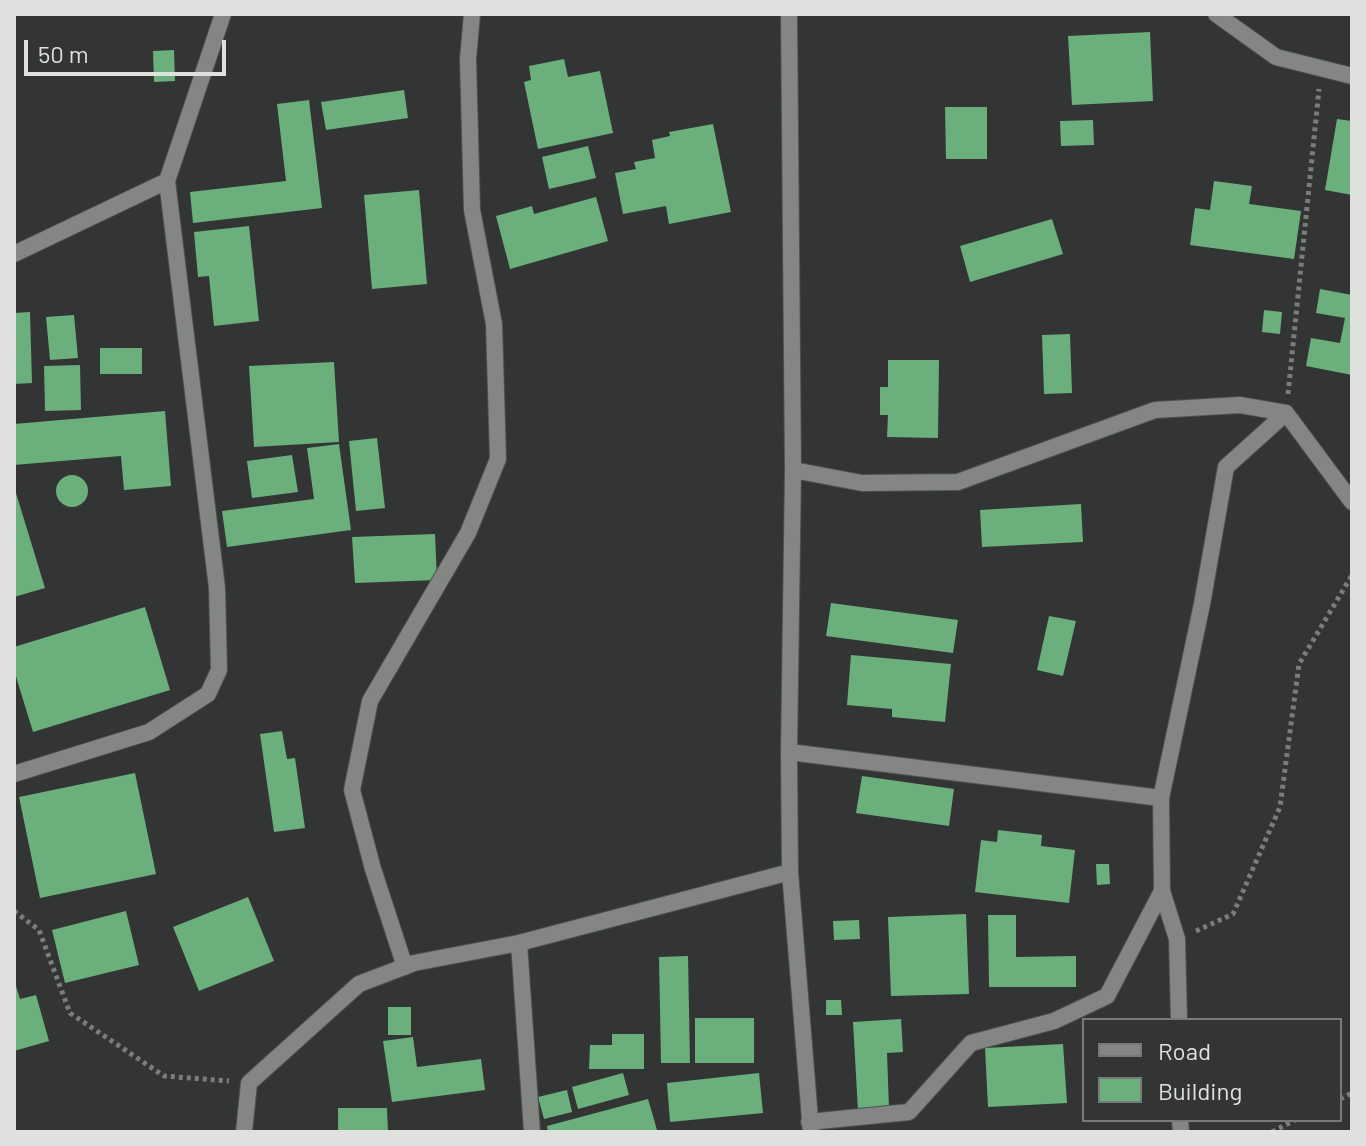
<!DOCTYPE html>
<html>
<head>
<meta charset="utf-8">
<style>
	body { margin:0 }
	#map { position:relative; width:1366px; height:1146px; overflow:hidden; background:#323533; font-family:Barlow,sans-serif }
	canvas { display:block }
	.frame { position:absolute; inset:0; border:16px solid #dfe1df; pointer-events:none }
	.legend { position:absolute; left:1082px; top:1018px; width:260px; height:104px; box-sizing:border-box; background:#323533; border:2px solid #777a78; margin:0; padding:10px 14px; list-style:none; font-size:24px; color:#dfe1df }
	.legend li { display:flex; align-items:center; gap:16px; height:40px }
	.legend b { width:40px; border:2px solid #777a78 }
	.scale { position:absolute; left:24px; top:40px; width:202px; height:36px; box-sizing:border-box; border:4px solid #dfe1df; border-top:0; padding-left:10px; font-size:24px; line-height:28px; white-space:nowrap; color:#dfe1df; -webkit-text-stroke:6px #323533; paint-order:stroke }
</style>
</head>
<body>
<div id="map">
<canvas width="1366" height="1146"></canvas>
<div class="frame"></div>
<ul class="legend">
<li><b style="height:10px;background:#848684"></b>Road</li>
<li><b style="height:22px;background:#6aaf7c"></b>Building</li>
</ul>
<div class="scale">50 m</div>
</div>
<script>
const context = document.querySelector('canvas').getContext('2d');
context.lineJoin = 'round';
function fillPath(path, color) { context.fillStyle = color; context.fill(path, 'evenodd'); }
function trace(path, color, width, dash) { context.strokeStyle = color; context.lineWidth = width; context.lineCap = dash ? 'butt' : 'round'; context.setLineDash(dash || []); context.stroke(path); }
fillPath(new Path2D(`
	M1150,32L1153,101L1072,105L1068,36Z
	M174,50L175,81L154,82L153,51Z
	M564,59L568,77L600,71L613,133L538,149L524,82L531,80L529,66Z
	M404,90L408,118L326,130L321,102Z
	M309,100L322,208L193,223L190,192L286,181L277,104Z
	M945,107H987V159H946Z
	M1337,119L1352,121V195L1325,190Z
	M1093,120L1094,145L1061,146L1060,121Z
	M713,124L731,212L669,224L666,206L623,214L615,173L636,169L634,162L655,158L652,140L670,136L669,132Z
	M588,146L596,178L549,189L542,157Z
	M1214,181L1252,186L1249,204L1301,211L1294,259L1190,245L1195,208L1210,210Z
	M419,190L427,284L372,289L364,195Z
	M596,197L608,241L510,269L496,216L532,206L534,214Z
	M1052,219L1063,254L970,282L960,246Z
	M249,226L259,321L214,326L209,276L198,277L194,232Z
	M1320,289L1352,295V375L1306,366L1311,338L1340,343L1345,318L1316,313Z
	M1264,310L1282,312L1280,334L1262,332Z
	M30,312L32,383L14,384V313Z
	M74,315L78,358L50,360L46,317Z
	M1070,334L1072,393L1044,394L1042,335Z
	M100,348H142V374H100Z
	M888,360H939L938,438L887,437L888,415H880V387H888Z
	M334,362L339,442L254,447L249,366Z
	M80,365L81,410L45,411L44,366Z
	M165,411L171,486L124,490L121,456L14,465V424Z
	M377,438L385,508L356,511L349,441Z
	M339,444L351,530L227,547L222,511L314,499L307,448Z
	M292,455L298,492L252,498L247,461Z
	M56 491a16 16 0 1 1 32 0a16 16 0 1 1-32 0Z
	M16,493L45,588L14,597V494Z
	M1081,504L1083,542L982,547L980,510Z
	M435,534L437,580L355,583L352,537Z
	M831,603L958,620L953,653L826,636Z
	M145,607L170,690L33,732L14,670V647Z
	M1049,616L1076,621L1063,676L1037,670Z
	M851,655L951,664L945,722L892,717V709L847,705Z
	M282,731L287,759L295,758L305,828L274,832L260,734Z
	M135,773L156,874L40,898L19,797Z
	M862,776L954,789L949,826L856,813Z
	M998,830L1042,835L1041,846L1075,850L1069,903L975,892L981,840L997,842Z
	M1096,864H1109L1110,884L1097,885Z
	M248,897L274,961L199,991L173,927Z
	M126,911L139,965L65,983L52,930Z
	M966,914L969,994L891,996L888,917Z
	M988,915H1016V957L1076,956V987H989Z
	M859,920L860,939L834,940L833,921Z
	M688,956L690,1063H661L659,957Z
	M16,986L20,999L36,995L49,1041L14,1051V987Z
	M826,1000H841L842,1015H826Z
	M388,1007H411V1035H388Z
	M695,1018H754V1063H695Z
	M901,1019L903,1052L887,1053L889,1109L858,1111L853,1022Z
	M612,1034H644V1069H589L590,1045H612Z
	M413,1037L417,1067L481,1059L485,1090L392,1102L383,1041Z
	M1063,1044L1067,1103L988,1107L985,1048Z
	M623,1073L629,1095L578,1109L572,1087Z
	M759,1073L763,1113L670,1122L667,1083Z
	M567,1090L572,1112L544,1119L538,1097Z
	M648,1099L657,1130L650,1132H548L547,1126Z
	M338,1108H387L388,1132H338Z`), '#6aaf7c');
const street = new Path2D(`
	M789,14L793,470L789,752L790,872L811,1132
	M1216,14L1276,57L1352,76
	M14,254L167,181
	M793,470L862,483L958,482L1155,410L1240,405L1286,413L1352,502
	M789,752L1161,798
	M14,774L149,732L208,694L219,670L217,588L167,181L223,14
	M1162,891L1177,939L1179,1020
	M519,943L532,1132
	M405,967L373,869L352,790L370,701L468,533L498,459L494,324L472,210L468,59L472,14
	M1180,1120L1181,1132
	M809,1122L909,1112L971,1043L1054,1021L1107,996L1162,891L1161,798L1202,604L1226,467L1286,413
	M244,1132L249,1083L359,984L414,963L519,943L790,872`);
trace(street, '#4e514f', 18);
trace(new Path2D(`
	M1288,394L1319,89
	M14,911L39,930L70,1013L164,1076L229,1081
	M1196,931L1233,914L1280,807L1299,664L1352,575
	M1340,1099L1352,1093
	M1272,1132L1295,1120`), '#7b7d7b', 5, [4, 4]);
trace(street, '#848684', 16);
</script>
</body>
</html>
